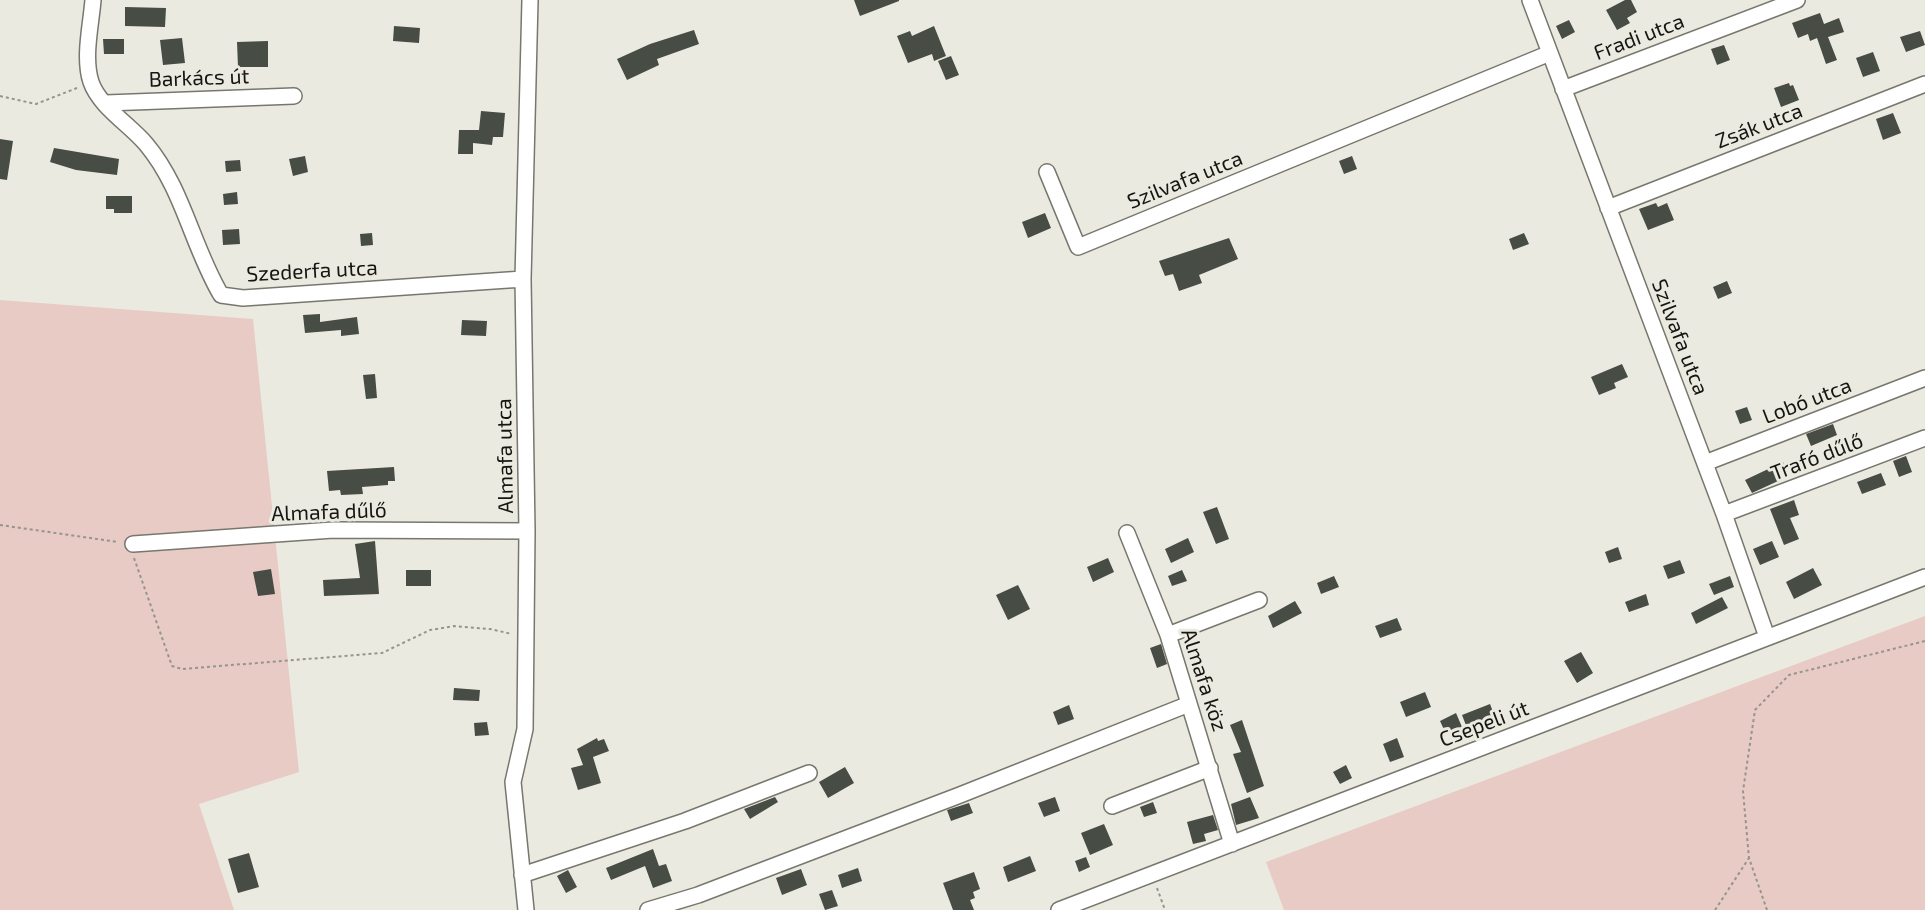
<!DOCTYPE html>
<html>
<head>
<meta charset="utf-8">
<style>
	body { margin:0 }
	canvas { display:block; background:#ebeae0 }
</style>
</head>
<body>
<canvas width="1925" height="910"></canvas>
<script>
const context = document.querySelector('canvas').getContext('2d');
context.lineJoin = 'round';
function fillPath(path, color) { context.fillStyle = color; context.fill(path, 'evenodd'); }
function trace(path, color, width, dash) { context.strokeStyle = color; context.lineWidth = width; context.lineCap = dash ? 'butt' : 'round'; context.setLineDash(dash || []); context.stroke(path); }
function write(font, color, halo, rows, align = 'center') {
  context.font = font + ' "Exo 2",sans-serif'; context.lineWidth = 6; context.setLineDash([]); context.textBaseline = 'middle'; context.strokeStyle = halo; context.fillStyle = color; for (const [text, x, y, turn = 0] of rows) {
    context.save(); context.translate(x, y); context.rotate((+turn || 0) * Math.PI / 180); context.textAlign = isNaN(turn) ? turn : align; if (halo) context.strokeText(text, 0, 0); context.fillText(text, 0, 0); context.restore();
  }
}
fillPath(new Path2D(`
	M0,300L253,319L299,772L199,804L234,910H0Z
	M1925,616V910H1284L1266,862Z`), '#e7cbc4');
fillPath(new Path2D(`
	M854,0H899V1L860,16Z
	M1625,0H1631L1637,12L1627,18L1630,23L1617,30L1606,10Z
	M125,7L166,8L165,27L125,26Z
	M1820,13L1824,24L1839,18L1844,32L1828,37L1837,60L1826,64L1817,38L1810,41L1808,34L1798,38L1792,23Z
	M1569,20L1575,32L1562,39L1556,26Z
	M394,26L420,28L419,43L393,41Z
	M934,26L946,56L934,61L932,54L908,63L897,36L910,31L912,36Z
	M694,30L699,44L657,59L659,65L627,80L617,59L650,44Z
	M1920,31L1925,45L1906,52L1900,37Z
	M182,38L185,63L163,65L160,40Z
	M103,39H124V54H104Z
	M268,41V67H238L237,42Z
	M1724,45L1730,60L1717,65L1711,49Z
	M1873,52L1880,71L1863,77L1856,58Z
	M951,56L959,75L946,80L938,61Z
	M1789,83L1790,86L1793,85L1799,100L1781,107L1774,88Z
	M481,111L505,113L503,137H493L492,145L473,143V154H458L459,130H479Z
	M1893,113L1901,133L1883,140L1876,119Z
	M0,139L13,141L7,180L0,179Z
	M54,148L119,159L117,175L76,170L50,162Z
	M305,156L308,172L293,176L289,159Z
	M1352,156L1357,169L1344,174L1339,161Z
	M240,160L241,171L226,172L225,161Z
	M237,192L238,204L224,205L223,194Z
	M106,196H132V213H114V209H106Z
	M1656,203L1658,207L1667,203L1674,220L1648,230L1639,209Z
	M1045,213L1051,228L1028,238L1022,222Z
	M239,229L240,244L223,245L222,230Z
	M372,233L373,245L361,246L360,234Z
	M1524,233L1529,244L1513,250L1509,239Z
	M1229,238L1238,259L1199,275L1202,283L1179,291L1173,274L1165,276L1159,261Z
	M1727,281L1732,293L1718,299L1713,287Z
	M320,314V322L357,317L359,334L341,336V330L305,333L303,315Z
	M462,320L487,321L486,336L461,335Z
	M1622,364L1628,377L1614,383L1616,388L1599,395L1591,377Z
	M375,374L377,398L366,399L363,375Z
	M1747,407L1752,420L1740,424L1735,411Z
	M1833,424L1837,435L1811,446L1806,434Z
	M1906,456L1912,472L1899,477L1893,461Z
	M1783,462L1789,476L1752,493L1745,480Z
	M394,467L395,481H388V485L362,487L363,494L341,495L340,490L329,491L327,471Z
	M1881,473L1886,485L1862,494L1857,482Z
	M1794,500L1799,515L1790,518L1799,539L1784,545L1770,509Z
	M1217,507L1229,539L1216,544L1203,512Z
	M1188,538L1194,552L1171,563L1165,549Z
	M375,541L379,594L324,596L323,580L360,578L355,544Z
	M1772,541L1779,557L1760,565L1753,549Z
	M1618,547L1622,559L1609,563L1605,552Z
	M1108,558L1114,572L1093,582L1087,567Z
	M1680,560L1685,573L1668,579L1663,566Z
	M1813,568L1822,585L1794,599L1786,582Z
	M271,569L275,594L258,596L253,572Z
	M406,570H431V586H406Z
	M1182,570L1187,581L1172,586L1168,576Z
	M1334,576L1339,587L1321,594L1317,583Z
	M1730,576L1734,587L1714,595L1709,584Z
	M1018,585L1030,609L1008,620L996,595Z
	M1646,594L1649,605L1629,612L1625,602Z
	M1722,597L1728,608L1696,624L1691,613Z
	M1295,601L1302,613L1273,628L1268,616Z
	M1397,618L1402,630L1380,638L1375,626Z
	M1161,644L1167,664L1157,668L1150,648Z
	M1581,652L1593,673L1577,683L1564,661Z
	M454,688L480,690L479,701L453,700Z
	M1425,692L1431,707L1406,717L1400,702Z
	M1490,704L1495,717L1467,728L1462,715Z
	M1069,705L1074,719L1058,725L1053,712Z
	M1456,713L1462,727L1446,734L1440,721Z
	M1242,720L1264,786L1247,793L1233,754L1241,752L1230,725Z
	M487,722L489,735L475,736L474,723Z
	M597,738L598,741L604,739L609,751L593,757L601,783L578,790L571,768L583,765L577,749Z
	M1397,738L1404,757L1390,762L1383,744Z
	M1346,765L1352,778L1340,784L1333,772Z
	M845,767L854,783L828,798L819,782Z
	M775,797L778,802L750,819L744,809Z
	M1055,797L1060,811L1044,817L1038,803Z
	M1250,797L1259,818L1236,825L1231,804Z
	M1153,802L1157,813L1144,817L1140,807Z
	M969,803L973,813L951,821L947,810Z
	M1213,815L1218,830L1204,834L1206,841L1193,844L1187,822Z
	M1104,824L1113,845L1090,855L1081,833Z
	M653,849L659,866L666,864L672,881L653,888L645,866L611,880L606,868Z
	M249,853L259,887L238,893L228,859Z
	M1030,856L1036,871L1008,882L1003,867Z
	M1086,857L1090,867L1079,872L1075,861Z
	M858,868L862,881L842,888L838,875Z
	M801,869L807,885L782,895L776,878Z
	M568,870L577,887L566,893L557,876Z
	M974,872L980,889L973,892L975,898L970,900L974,910H953L943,883Z
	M832,890L838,906L825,910L819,894Z`), '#474c45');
const street = new Path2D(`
	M93,0C91,25 83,58 91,82C99,106 130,125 146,144C183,188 192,246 221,295L243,298L523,279
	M1530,0L1724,514L1767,637
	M1563,89L1797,0
	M106,103L294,96
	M1047,172L1078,247L1550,53
	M1608,208L1925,84
	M1705,463L1925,378
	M1724,514L1925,438
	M1127,533L1168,635L1232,844
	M133,544L333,530L527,531
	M1168,635L1259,600
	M1112,806L1210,768
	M522,875L685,821L809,773
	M526,910L513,782L525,729L527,531L523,279L530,0
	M648,910L698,895L960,795L1189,704
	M1059,910L1925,577`);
trace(street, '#78776e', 18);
trace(new Path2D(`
	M0,96L36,104L77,88
	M0,525L118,542
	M134,558L172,666L182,669L382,653L430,630L454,626L490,629L512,634
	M1157,888L1165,910
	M1715,910L1749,858
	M1767,910L1749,858L1743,791L1755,710L1789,675L1925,641`), '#95948d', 2, [3, 3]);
trace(street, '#fff', 15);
write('21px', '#161512', '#ebeae0', [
	["Fradi utca",1639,37,-21],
	["Barkács út",199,78,-2],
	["Zsák utca",1759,126,-21],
	["Szilvafa utca",1185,180,-22],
	["Szederfa utca",312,271,-3],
	["Szilvafa utca",1680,337,69],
	["Lobó utca",1807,401,-21],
	["Almafa utca",505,456,-91],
	["Trafó dűlő",1817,457,-21],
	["Almafa dűlő",329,512,-2],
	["Almafa köz",1204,680,72],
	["Csepeli út",1484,724,-21]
]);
</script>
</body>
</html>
